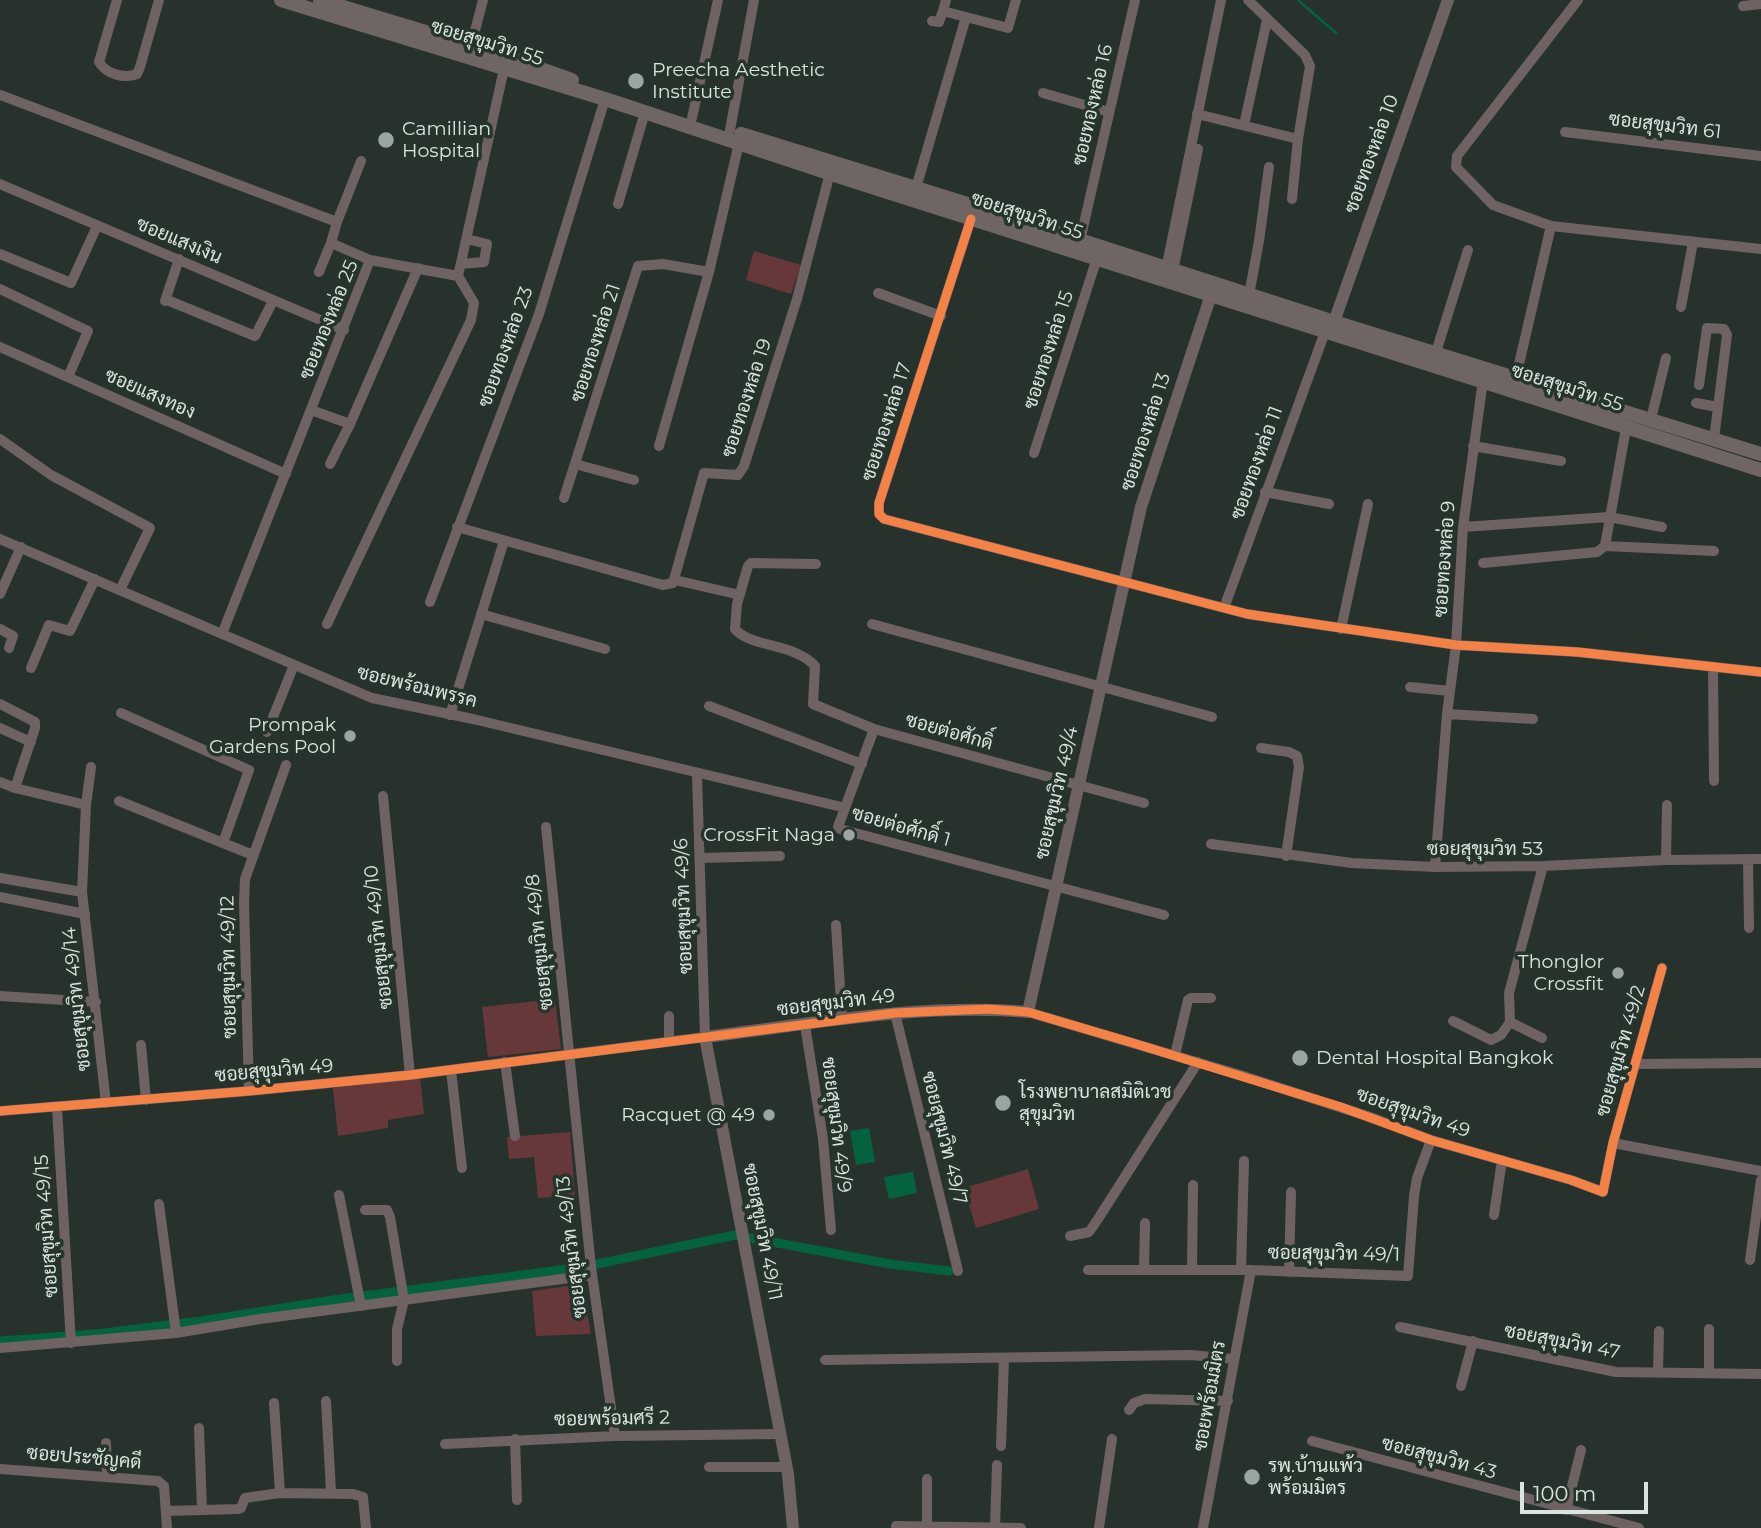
<!DOCTYPE html>
<html>
<head>
<meta charset="utf-8">
<style>
	body { margin:0 }
	#map { position:relative; width:1761px; height:1528px; overflow:hidden; background:#28322d; font-family:Montserrat,sans-serif }
	canvas { display:block }
	.scale { position:absolute; left:1520px; top:1482px; width:128px; height:32px; box-sizing:border-box; border:4px solid #dae4de; border-top:0; padding-left:9px; font-size:21px; line-height:24px; white-space:nowrap; color:#dae4de; -webkit-text-stroke:5px #25352c; paint-order:stroke }
</style>
</head>
<body>
<div id="map">
<canvas width="1761" height="1528"></canvas>
<div class="scale">100 m</div>
</div>
<script>
const context = document.querySelector('canvas').getContext('2d');
context.lineJoin = 'round';
function fillPath(path, color) { context.fillStyle = color; context.fill(path, 'evenodd'); }
function trace(path, color, width, dash) { context.strokeStyle = color; context.lineWidth = width; context.lineCap = dash ? 'butt' : 'round'; context.setLineDash(dash || []); context.stroke(path); }
function write(font, color, halo, rows, align = 'center') {
  context.font = font + ' Montserrat,Sarabun,sans-serif'; context.lineWidth = 7; context.setLineDash([]); context.textBaseline = 'middle'; context.strokeStyle = halo; context.fillStyle = color; for (const [text, x, y, turn = 0] of rows) {
    context.save(); context.translate(x, y); context.rotate((+turn || 0) * Math.PI / 180); context.textAlign = isNaN(turn) ? turn : align; if (halo) context.strokeText(text, 0, 0); context.fillText(text, 0, 0); context.restore();
  }
}
fillPath(new Path2D(`
	M754,251L801,265L791,294L746,280Z
	M555,999L561,1049L488,1057L482,1007Z
	M420,1077L424,1114L388,1120V1128L338,1136L333,1088Z
	M570,1132L575,1195L538,1198L534,1157L509,1159L507,1137Z
	M1028,1169L1039,1209L976,1228L964,1188Z
	M582,1284L591,1334L536,1336L532,1291Z`), '#663839');
fillPath(new Path2D(`
	M869,1128L875,1162L856,1165L850,1131Z
	M913,1172L917,1193L889,1199L884,1177Z`), '#05623e');
trace(new Path2D(`
	M1298,0L1336,33`), '#05623e', 2.5);
trace(new Path2D(`
	M0,1341L95,1334L201,1321L333,1300L583,1267L735,1235L890,1264L949,1271`), '#05623e', 9);
trace(new Path2D(`
	M117,0L99,62C106,74 124,79 137,74L140,67L159,0
	M946,0L943,11L1008,28L1016,0
	M1248,0L1305,55L1310,66L1298,139L1292,199
	M1578,0L1457,156L1456,167L1493,205L1551,226L1761,249
	M1743,6L1761,4
	M932,21L939,22L943,11
	M471,46L483,0
	M1043,93L1109,112
	M0,95L337,222L331,243L370,260L458,276
	M1197,114L1298,139
	M692,118L718,0
	M1244,125L1267,20
	M730,130L754,0
	M1565,132L1761,156
	M0,184L344,330
	M916,188L966,17
	M618,204L645,112
	M971,219L879,503V514L884,519L1247,614L1456,645L1577,652L1761,672
	M337,222L361,161
	M1080,241L1135,0
	M0,254L71,283L97,226
	M179,259L165,301L167,300L255,336L273,301
	M461,264L484,262L487,244L467,239
	M1166,269L1221,0
	M1173,271L1198,149
	M319,272L331,243
	M458,276L504,69
	M0,289L88,331L68,377
	M878,293L941,316
	M1249,295L1259,241L1269,167
	M1681,307L1693,242
	M0,347L286,474
	M1436,352L1468,250
	M1516,377L1551,226
	M1699,385L1707,328L1724,329L1727,335L1714,439
	M1696,403L1718,407
	M311,410L350,424
	M1651,419L1666,358
	M0,439L51,475L150,528L120,590
	M659,446L709,272L739,143
	M1473,446L1561,461
	M1034,453L1097,258
	M330,464L350,424L418,268
	M575,464L634,480
	M1265,492L1329,504
	M564,498L638,266L663,264L709,272
	M457,527L663,585L673,583L704,473L738,475L744,466L797,299L830,173
	M1463,527L1609,517L1662,527
	M0,539L372,698L473,719L846,808
	M1605,546L1626,428
	M1483,563L1597,552L1605,546L1714,551
	M816,564L751,563L748,566L737,604L735,629C751,648 795,643 815,666L813,704L874,729L1144,803
	M675,580L740,595
	M0,594L21,547
	M430,602L539,314L605,99
	M1224,608L1325,332
	M481,614L605,649
	M327,624L471,320L474,303L458,276
	M872,624L1212,717
	M0,629L13,636L9,648
	M1341,629L1368,504
	M222,634L370,260
	M31,668L49,625L70,631L95,579
	M1713,668L1714,781
	M1410,687L1450,691
	M0,704L35,722V728L15,788
	M709,706L862,764
	M121,713L249,770L223,843L253,855
	M1447,714L1533,719
	M450,715L504,541
	M0,728L31,742
	M874,729L838,827L840,829L1164,915
	M267,732L294,665
	M1261,748L1289,752L1297,756L1299,767L1286,856
	M91,767L86,805L82,892L106,1103
	M0,782L15,788L86,805
	M383,796L410,1075
	M119,801L223,843
	M546,827L591,1267L615,1436
	M1211,844L1352,863L1435,867L1543,866L1666,860L1761,859
	M700,858L780,856
	M1666,860L1667,805
	M1748,860L1749,928
	M1435,867L1447,714L1456,645L1463,527L1483,380
	M0,878L82,892
	M0,897L85,914
	M836,925L842,1020
	M0,996L96,1002
	M1028,1012L1240,1075L1370,1117L1431,1140L1571,1180L1603,1192L1613,1143L1662,968
	M895,1013L958,1271
	M669,1016V1041
	M1453,1021L1491,1040L1501,1035L1510,1022L1509,993L1543,866
	M1510,1022L1542,1038
	M805,1025L823,1139L831,1230
	M141,1045L146,1100
	M1175,1055L1188,1000L1191,998H1211
	M505,1062L515,1136
	M1636,1064L1761,1063
	M451,1070L462,1168
	M249,1091L244,903L245,879L286,765
	M57,1108L71,1343
	M0,1111L249,1091L410,1075L705,1037L697,775
	M1613,1143L1761,1171
	M339,1195L361,1306
	M159,1204L176,1333
	M365,1210H387L390,1217L404,1300L397,1329V1361
	M1494,1215L1502,1160
	M1070,1236L1089,1232L1098,1219L1198,1062
	M1750,1260L1761,1180
	M1088,1270H1251L1408,1276L1414,1196L1417,1178L1431,1140
	M1144,1270L1145,1223
	M1192,1270L1193,1185
	M1241,1270L1244,1161
	M1289,1272L1291,1192
	M1400,1327L1616,1372L1761,1374
	M0,1348L176,1333L260,1319L592,1275
	M825,1360L1191,1355L1234,1359
	M1658,1372L1659,1331
	M1709,1373V1329
	M1461,1386L1473,1341
	M326,1401L331,1492
	M274,1403L280,1493
	M1129,1410L1134,1403L1145,1399L1228,1401
	M199,1428L202,1510
	M515,1439L517,1500
	M1312,1441L1639,1528
	M106,1443L107,1477
	M445,1444L615,1436L780,1434
	M1001,1446L1004,1358
	M709,1467H787
	M0,1469L158,1481L164,1486L167,1528
	M1566,1510L1581,1450
	M166,1511L238,1509L241,1508L245,1498L280,1493L353,1494L363,1497L366,1528
	M896,1526L1021,1528
	M927,1526V1479
	M995,1527L997,1465
	M1099,1528L1112,1439
	M1203,1528L1251,1270`), '#6f6262', 10);
trace(new Path2D(`
	M1334,322L1448,0
	M793,1528L788,1474L705,1037C812,1024 920,1003 1028,1012L1141,507L1211,295`), '#6f6262', 12);
trace(new Path2D(`
	M281,0L605,99L850,180L1761,470
	M320,0L508,57L572,80
	M741,134L974,206L1334,322L1761,454`), '#6f6563', 14);
trace(new Path2D(`
	M971,219L879,503V514L884,519L1247,614L1456,645L1577,652L1761,672
	M0,1111L249,1091L410,1075L895,1013L987,1009L1028,1012L1133,1043L1341,1107L1431,1140L1571,1180L1603,1192L1613,1143L1662,968`), '#f48246', 9);
for (const [x, y, r, color] of [
	[636,81,9,"#9ca6a0"],
	[386,140,9,"#9ca6a0"],
	[350,736,7,"#9ca6a0"],
	[849,835,7,"#9ca6a0"],
	[1618,973,7,"#9ca6a0"],
	[1300,1058,9,"#9ca6a0"],
	[1003,1103,9,"#9ca6a0"],
	[769,1115,7,"#9ca6a0"],
	[1252,1477,9,"#9ca6a0"]
]) { const dot = new Path2D(); dot.arc(x, y, r, 0, 2 * Math.PI); context.fillStyle = color; context.fill(dot); trace(dot, '#25352c', 2.5); }
write('19px', '#dae4de', '#25352c', [
	["ซอยสุขุมวิท 55",487,43,17],
	["ซอยทองหล่อ 16",1093,105,-77],
	["ซอยสุขุมวิท 61",1665,126,7],
	["ซอยทองหล่อ 10",1372,154,-70],
	["ซอยสุขุมวิท 55",1027,216,18],
	["ซอยแสงเงิน",179,241,23],
	["ซอยทองหล่อ 25",329,320,-68],
	["ซอยทองหล่อ 21",596,343,-72],
	["ซอยทองหล่อ 23",506,347,-70],
	["ซอยทองหล่อ 15",1049,350,-72],
	["ซอยสุขุมวิท 55",1567,388,18],
	["ซอยแสงทอง",150,394,24],
	["ซอยทองหล่อ 19",747,398,-72],
	["ซอยทองหล่อ 17",887,422,-72],
	["ซอยทองหล่อ 13",1146,432,-72],
	["ซอยทองหล่อ 11",1257,463,-70],
	["ซอยทองหล่อ 9",1445,559,-86],
	["ซอยพร้อมพรรค",417,687,14],
	["ซอยต่อศักดิ์",949,732,16],
	["ซอยสุขุมวิท 49/4",1057,793,-77],
	["ซอยต่อศักดิ์ 1",901,827,16],
	["ซอยสุขุมวิท 53",1485,849],
	["ซอยสุขุมวิท 49/6",684,906,-92],
	["ซอยสุขุมวิท 49/10",379,937,-96],
	["ซอยสุขุมวิท 49/8",540,942,-96],
	["ซอยสุขุมวิท 49/12",229,967,-91],
	["ซอยสุขุมวิท 49/14",77,999,-96],
	["ซอยสุขุมวิท 49",836,1003,-7],
	["ซอยสุขุมวิท 49/2",1621,1051,-74],
	["ซอยสุขุมวิท 49",274,1071,-5],
	["ซอยสุขุมวิท 49",1413,1113,19],
	["ซอยสุขุมวิท 49/9",836,1125,83],
	["ซอยสุขุมวิท 49/7",944,1138,76],
	["ซอยสุขุมวิท 49/15",47,1226,-94],
	["ซอยสุขุมวิท 49/11",762,1232,79],
	["ซอยสุขุมวิท 49/13",572,1247,-97],
	["ซอยสุขุมวิท 49/1",1334,1254,1],
	["ซอยสุขุมวิท 47",1562,1342,11],
	["ซอยพร้อมมิตร",1210,1396,-80],
	["ซอยพร้อมศรี 2",612,1419,-1],
	["ซอยประชัญคดี",84,1458,5],
	["ซอยสุขุมวิท 43",1439,1458,15]
]);
write('19px', '#dae4de', '#25352c', [
	["Preecha Aesthetic",652,70],
	["Institute",652,92],
	["Camillian",402,129],
	["Hospital",402,151],
	["Prompak",336,725,"right"],
	["Gardens Pool",336,747,"right"],
	["CrossFit Naga",835,835,"right"],
	["Thonglor",1604,962,"right"],
	["Crossfit",1604,984,"right"],
	["Dental Hospital Bangkok",1316,1058],
	["โรงพยาบาลสมิติเวช",1019,1092],
	["สุขุมวิท",1019,1114],
	["Racquet @ 49",755,1115,"right"],
	["รพ.บ้านแพ้ว",1268,1466],
	["พร้อมมิตร",1268,1488]
], 'left');
</script>
</body>
</html>
